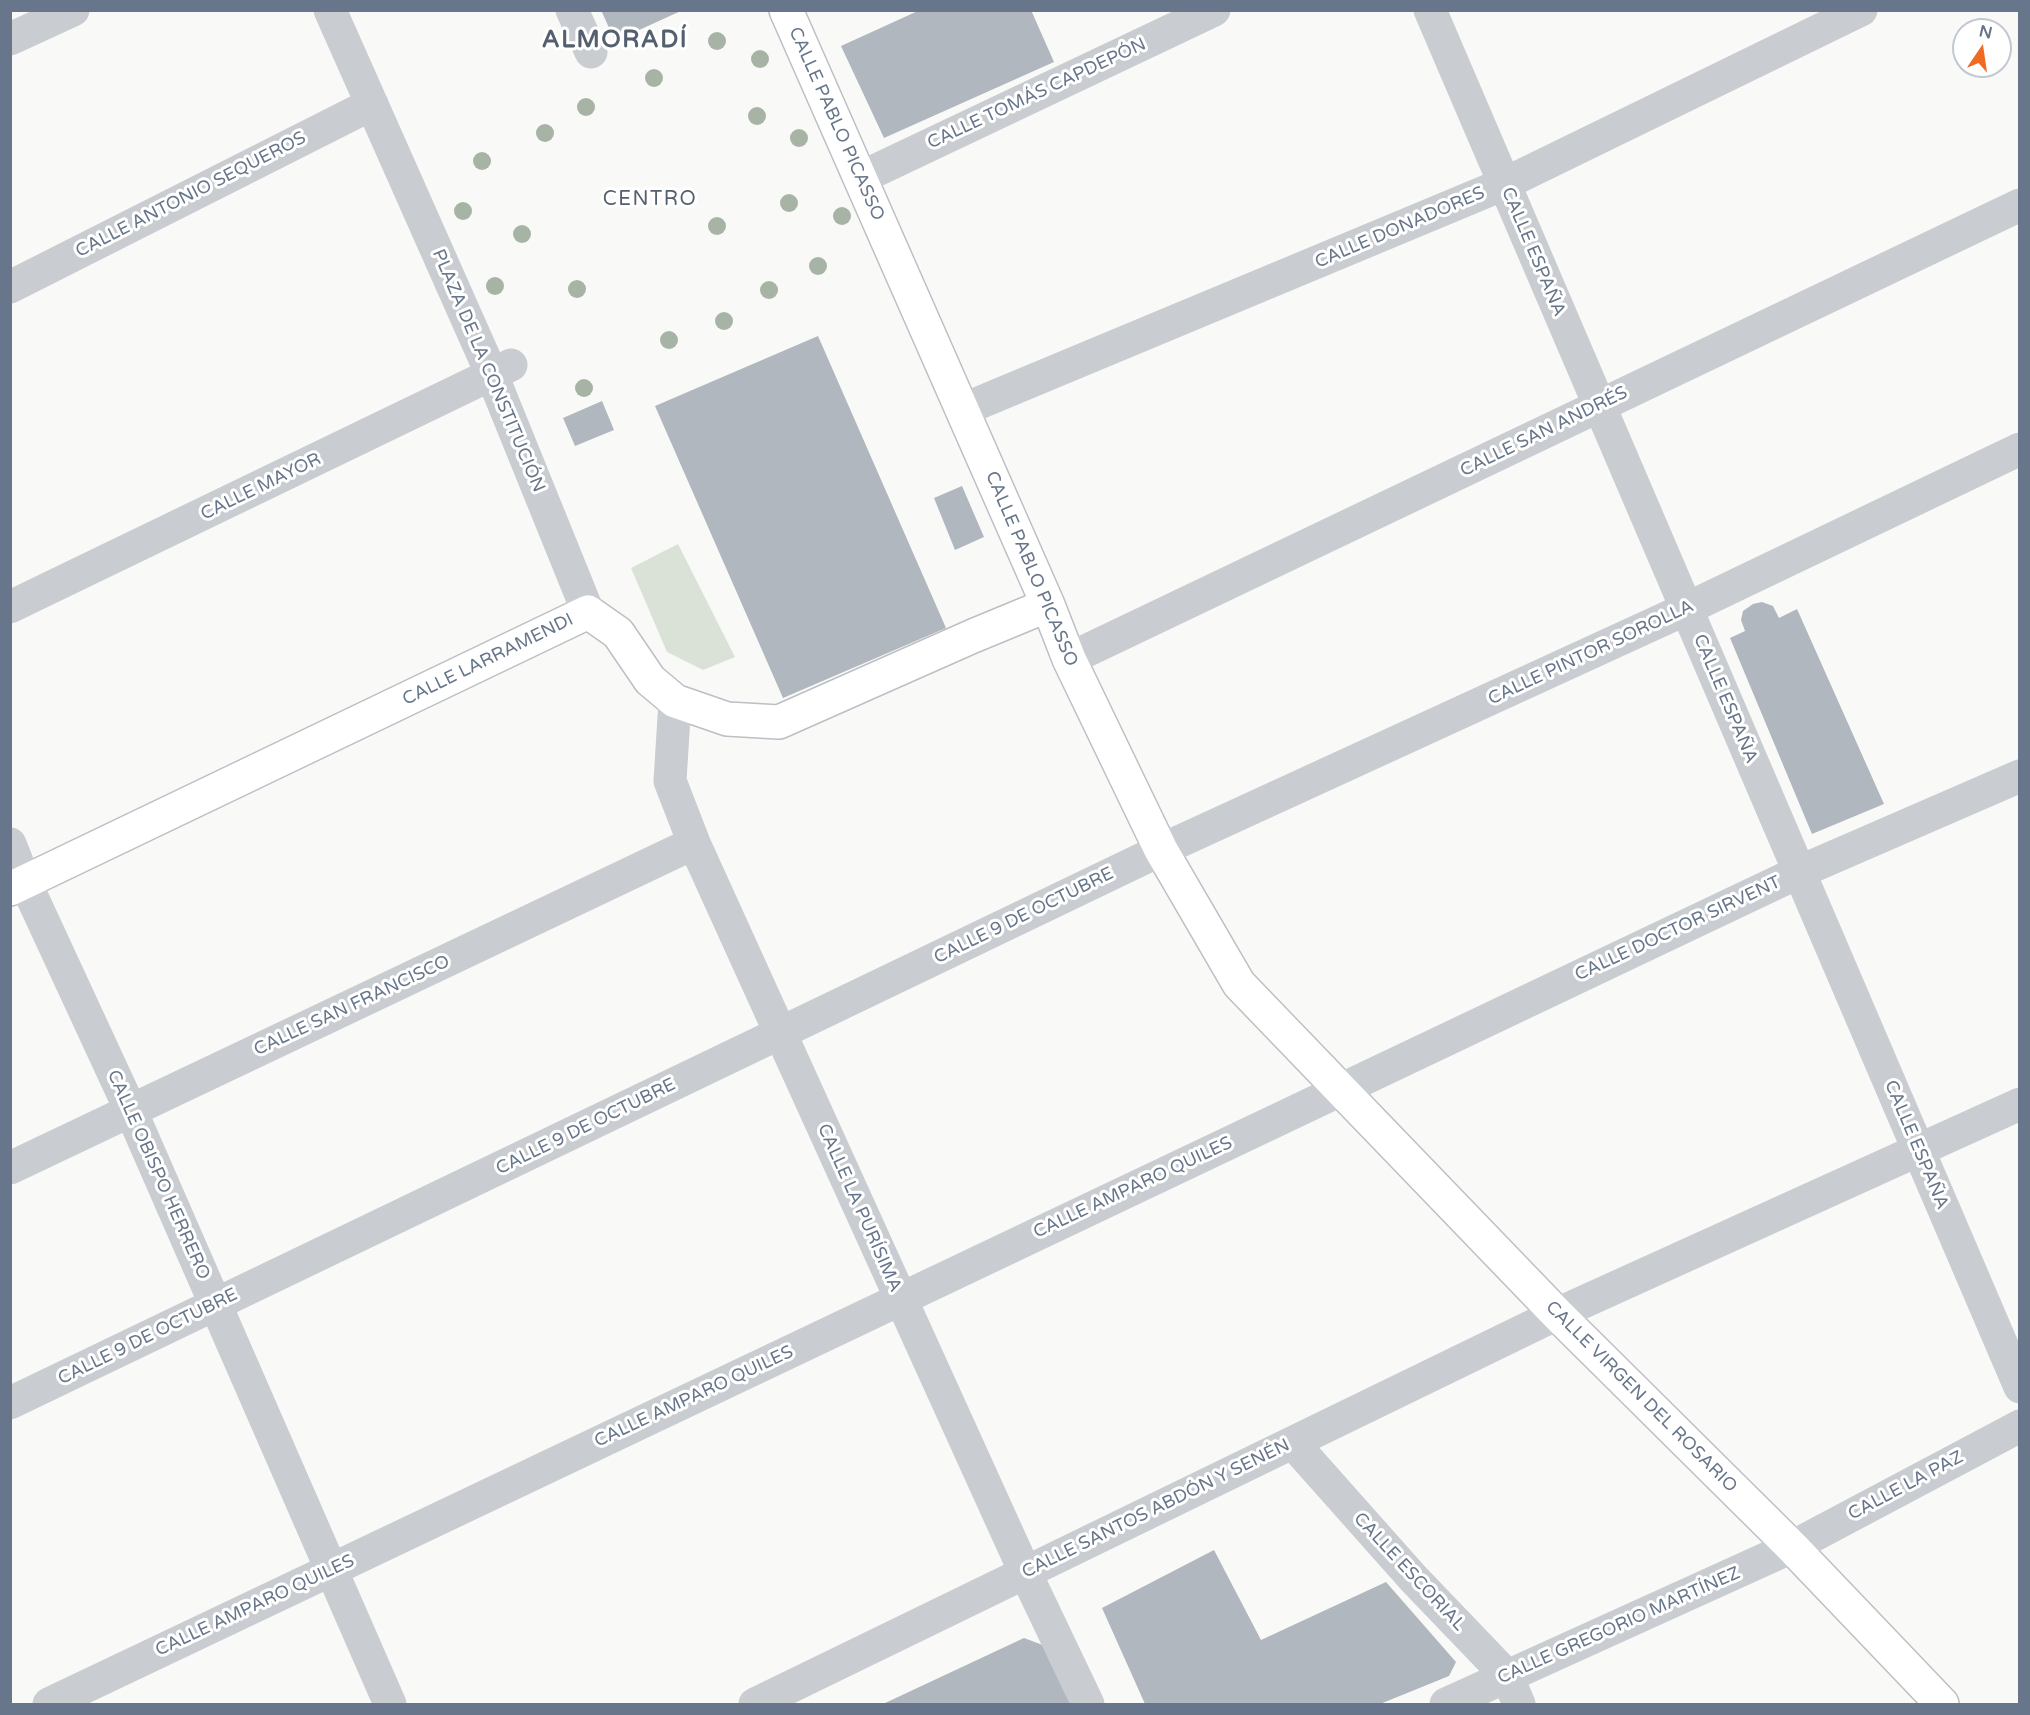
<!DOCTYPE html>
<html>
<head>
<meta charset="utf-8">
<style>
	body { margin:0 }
	#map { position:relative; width:2030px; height:1715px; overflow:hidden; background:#f9faf7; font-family:"Varela Round",sans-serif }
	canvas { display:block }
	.frame { position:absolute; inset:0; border:12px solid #67768a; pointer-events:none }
	.north { position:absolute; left:1952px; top:18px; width:60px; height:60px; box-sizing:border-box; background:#fff; border:2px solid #c2c8d0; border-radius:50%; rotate:13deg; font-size:16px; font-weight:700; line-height:24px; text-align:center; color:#67768a }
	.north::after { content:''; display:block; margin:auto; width:21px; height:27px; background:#ef6a22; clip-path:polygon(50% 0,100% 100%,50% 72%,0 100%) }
</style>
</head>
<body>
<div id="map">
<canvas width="2030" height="1715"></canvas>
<div class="frame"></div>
<div class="north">N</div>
</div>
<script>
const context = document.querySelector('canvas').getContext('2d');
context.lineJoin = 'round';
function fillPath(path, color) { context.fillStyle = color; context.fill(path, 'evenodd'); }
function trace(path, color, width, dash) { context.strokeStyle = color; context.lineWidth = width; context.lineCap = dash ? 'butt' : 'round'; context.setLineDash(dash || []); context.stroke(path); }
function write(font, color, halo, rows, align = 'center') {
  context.font = font + ' "Varela Round",sans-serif'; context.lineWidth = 6; context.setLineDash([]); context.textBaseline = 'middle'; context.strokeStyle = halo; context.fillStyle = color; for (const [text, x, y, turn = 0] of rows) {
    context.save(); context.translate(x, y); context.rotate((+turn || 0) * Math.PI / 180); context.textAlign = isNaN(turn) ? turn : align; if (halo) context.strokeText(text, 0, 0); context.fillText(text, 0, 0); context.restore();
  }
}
fillPath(new Path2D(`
	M678,544L735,657L703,670L667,652L631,568Z`), '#dae2d8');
fillPath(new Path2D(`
	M601,10H683L615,41Z
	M920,10H1031L1054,62L884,138L841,46Z
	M818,336L946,628L783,698L655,406Z
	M602,401L614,430L575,446L563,418Z
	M962,486L984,537L955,550L934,498Z
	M1762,602L1773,606L1779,618L1797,609L1884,804L1812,834L1730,638L1745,631L1741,620L1743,611L1753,604Z
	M1214,1550L1261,1640L1386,1582L1456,1662L1449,1676L1380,1704H1145L1102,1608Z
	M1024,1638L1048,1647L1072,1704H883Z`), '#b0b7be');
const major = new Path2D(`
	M786,10L1048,605L1069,659L1161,850L1239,984L1557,1314L1792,1547L1942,1704
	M10,889L588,612L618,633L650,680L675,701L727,719L779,722L973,636L1048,605`);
trace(major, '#bcbfc4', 36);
trace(new Path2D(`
	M330,10L492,375L588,612
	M572,10L591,52
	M1430,10L2020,1387
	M10,39L73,10
	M860,178L1214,10
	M10,287L372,104
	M962,410L1504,184L1861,10
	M10,607L511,365
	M1069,659L2020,205
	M675,701L670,781L694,843L1025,1572L1088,1704
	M10,844L25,882L131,1111L390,1704
	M10,1168L694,843
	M10,1403L1161,850L1686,609L2020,449
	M1293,1443L1413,1578L1507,1676L1519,1704
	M49,1704L1799,872L2020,776
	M755,1704L1557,1314L2020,1104
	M1446,1704L1792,1547L2020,1426`), '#c9ccd0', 33);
trace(major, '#fff', 33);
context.fillStyle = '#a7b4a5';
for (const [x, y] of [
	[717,41],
	[760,59],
	[654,78],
	[586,107],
	[757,116],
	[545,133],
	[799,138],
	[482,161],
	[789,203],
	[463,211],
	[842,216],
	[717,226],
	[522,234],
	[818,266],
	[495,286],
	[577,289],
	[769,290],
	[724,321],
	[669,340],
	[584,388]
]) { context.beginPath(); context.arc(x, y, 9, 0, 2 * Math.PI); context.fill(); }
write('18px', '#67768a', '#fff', [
	["CALLE TOMÁS CAPDEPÓN",1037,94,-25],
	["CALLE PABLO PICASSO",836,124,66],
	["CALLE ANTONIO SEQUEROS",191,195,-27],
	["CALLE DONADORES",1400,228,-23],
	["CALLE ESPAÑA",1533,252,67],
	["PLAZA DE LA CONSTITUCIÓN",488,371,67],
	["CALLE SAN ANDRÉS",1544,432,-26],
	["CALLE MAYOR",261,487,-26],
	["CALLE PABLO PICASSO",1031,569,67],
	["CALLE PINTOR SOROLLA",1591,653,-25],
	["CALLE LARRAMENDI",488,660,-26],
	["CALLE ESPAÑA",1725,699,67],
	["CALLE 9 DE OCTUBRE",1024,916,-26],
	["CALLE DOCTOR SIRVENT",1678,929,-25],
	["CALLE SAN FRANCISCO",352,1006,-25],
	["CALLE 9 DE OCTUBRE",586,1127,-26],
	["CALLE ESPAÑA",1916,1145,67],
	["CALLE OBISPO HERRERO",158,1175,66],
	["CALLE AMPARO QUILES",1133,1188,-25],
	["CALLE LA PURÍSIMA",859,1208,66],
	["CALLE 9 DE OCTUBRE",148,1337,-26],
	["CALLE AMPARO QUILES",694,1397,-25],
	["CALLE VIRGEN DEL ROSARIO",1641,1397,45],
	["CALLE LA PAZ",1906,1486,-28],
	["CALLE SANTOS ABDÓN Y SENÉN",1156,1509,-26],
	["CALLE ESCORIAL",1409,1572,47],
	["CALLE AMPARO QUILES",255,1606,-25],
	["CALLE GREGORIO MARTÍNEZ",1619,1626,-24]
]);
context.letterSpacing = '1.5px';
write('20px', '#55606f', '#fff', [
	["CENTRO",650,200]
]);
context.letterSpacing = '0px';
context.letterSpacing = '1.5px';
write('bold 24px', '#55606f', '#fff', [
	["ALMORADÍ",615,41]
]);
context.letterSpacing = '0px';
</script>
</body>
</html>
